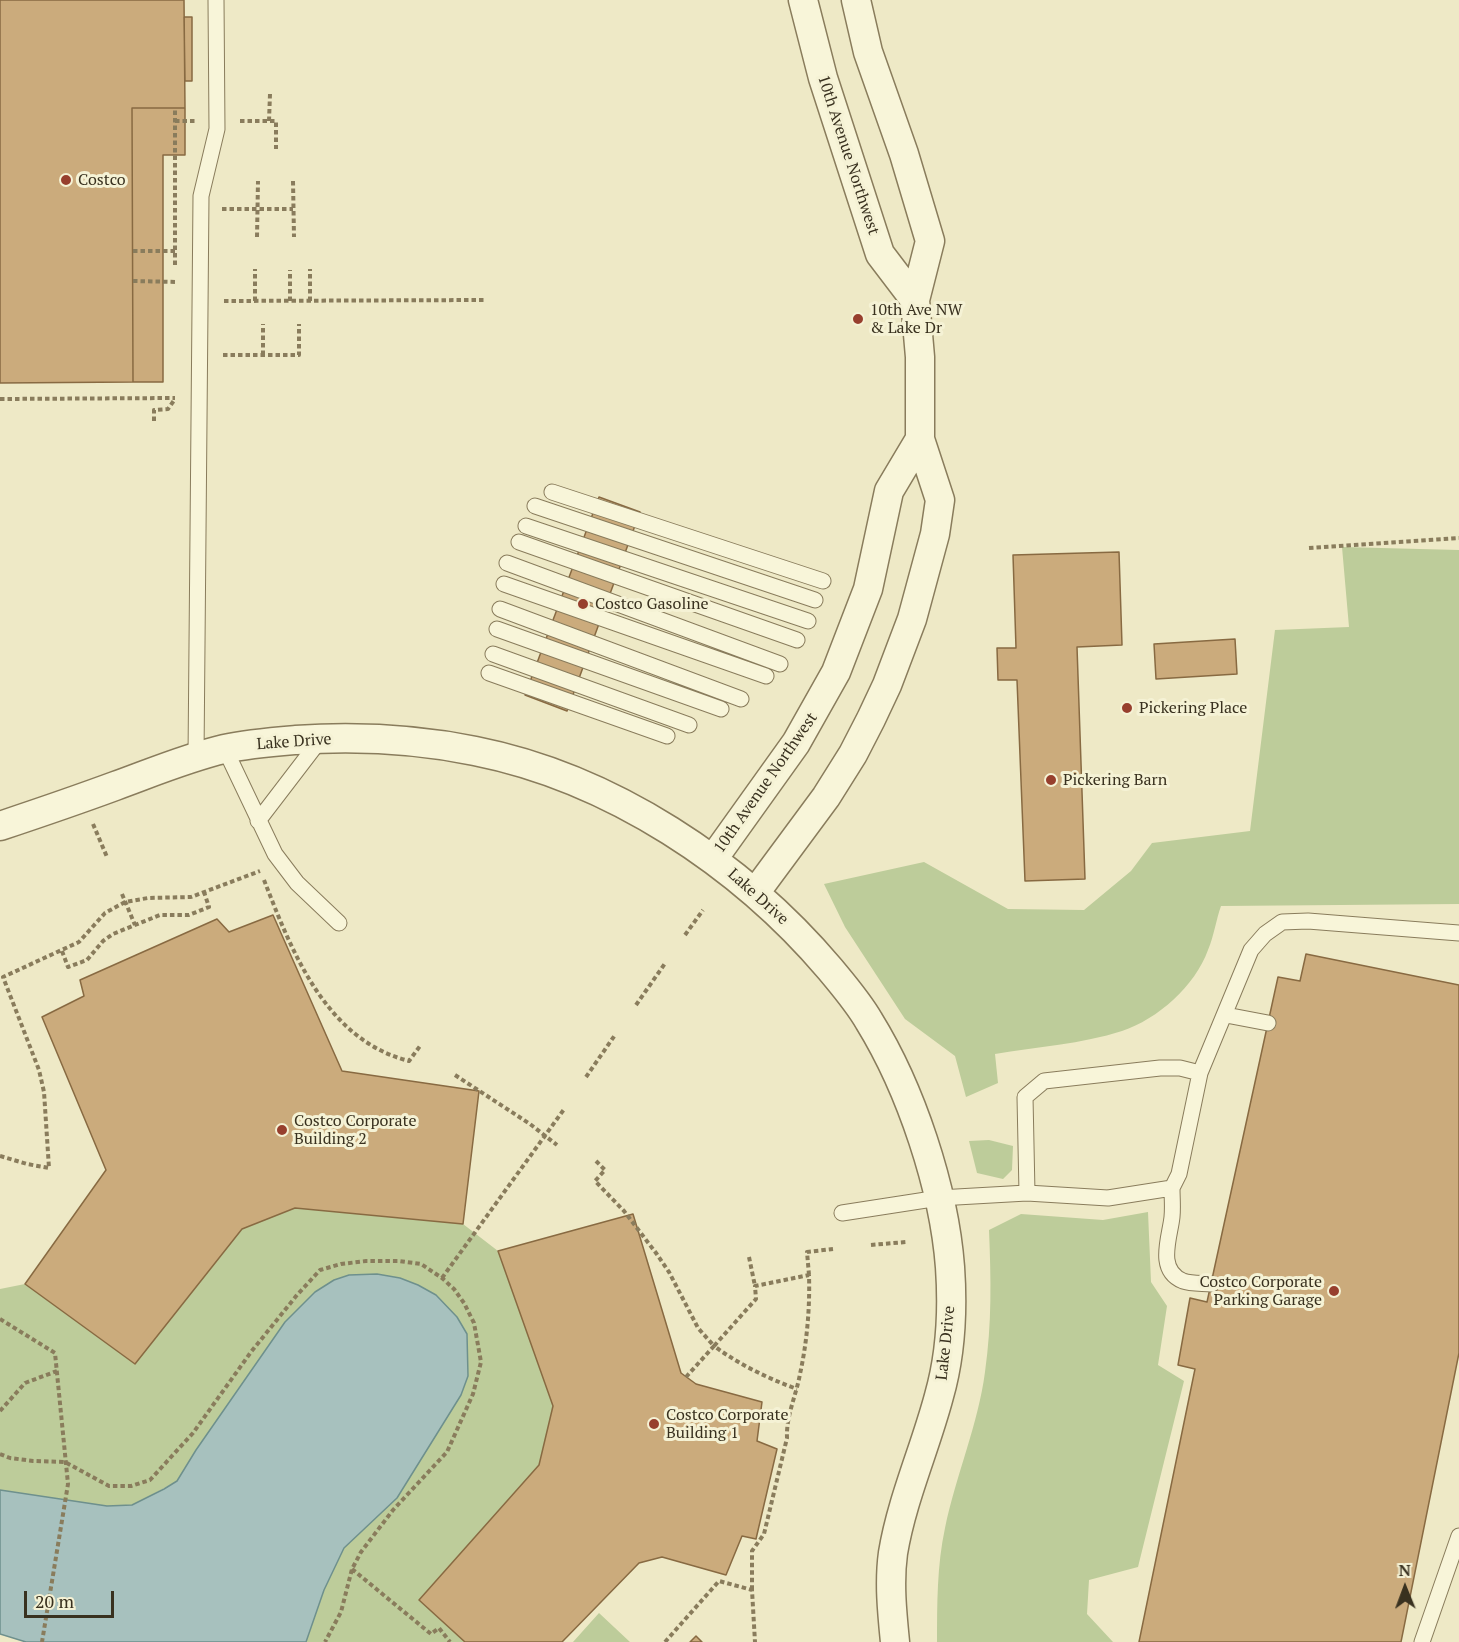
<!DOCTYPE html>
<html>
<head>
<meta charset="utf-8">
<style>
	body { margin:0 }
	#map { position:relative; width:1459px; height:1642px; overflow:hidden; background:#eee9c6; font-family:"PT Serif",serif }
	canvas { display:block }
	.north { position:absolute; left:1375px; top:1558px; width:60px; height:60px; -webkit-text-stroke:4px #f5f2d5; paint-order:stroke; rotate:359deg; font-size:16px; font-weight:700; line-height:24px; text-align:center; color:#39311f }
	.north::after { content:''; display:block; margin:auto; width:21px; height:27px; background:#39311f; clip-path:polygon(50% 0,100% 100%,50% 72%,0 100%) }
	.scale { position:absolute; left:24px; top:1591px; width:90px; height:27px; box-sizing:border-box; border:3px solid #39311f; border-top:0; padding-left:8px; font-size:18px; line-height:21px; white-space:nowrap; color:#39311f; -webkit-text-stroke:4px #f5f2d5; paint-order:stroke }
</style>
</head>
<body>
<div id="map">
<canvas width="1459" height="1642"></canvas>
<div class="north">N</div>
<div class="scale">20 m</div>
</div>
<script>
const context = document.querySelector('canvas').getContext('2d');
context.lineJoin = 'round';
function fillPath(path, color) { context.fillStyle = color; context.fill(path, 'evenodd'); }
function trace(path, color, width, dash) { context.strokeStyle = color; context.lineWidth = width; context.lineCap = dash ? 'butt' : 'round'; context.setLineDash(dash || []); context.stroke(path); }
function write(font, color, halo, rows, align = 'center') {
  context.font = font + ' "PT Serif",serif'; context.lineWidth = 6; context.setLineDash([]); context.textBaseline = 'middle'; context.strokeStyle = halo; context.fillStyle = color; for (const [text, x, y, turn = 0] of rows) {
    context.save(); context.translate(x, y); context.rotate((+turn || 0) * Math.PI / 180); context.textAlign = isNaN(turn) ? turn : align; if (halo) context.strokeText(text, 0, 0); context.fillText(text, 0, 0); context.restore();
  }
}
fillPath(new Path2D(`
	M1342,547L1459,550V904L1221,906C1216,920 1214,936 1208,950C1195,986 1158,1019 1122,1031C1082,1044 1036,1047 995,1054L998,1083L966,1097L955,1056L905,1019L845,927L824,884L924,862L1008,909L1084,910L1131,871L1152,843L1250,831L1275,630L1349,627Z
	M989,1140L1013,1146L1012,1170L1003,1179L977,1173L969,1141Z
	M295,1208L463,1224L498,1251L553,1406L539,1465L419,1600L465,1642H306L324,1590L344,1548L397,1498L461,1395L468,1376L467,1334L417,1285L400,1278L377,1274L285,1322L196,1450L177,1481L148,1497L132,1506H106L0,1490V1289L25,1284L135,1364L242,1229Z
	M1148,1212L1151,1282L1167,1306L1158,1365L1184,1381L1138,1567L1089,1580L1087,1614L1113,1642H937C937,1604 937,1565 945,1528C956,1475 978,1425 985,1372C992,1323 991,1279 989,1230L1021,1214L1103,1220Z
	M599,1613L630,1642H573Z`), '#bdcc9a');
const water = new Path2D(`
	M377,1274L400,1278L418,1285L436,1295L457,1317L467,1334L468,1376L461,1395L397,1498L344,1548L324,1590L306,1642H26L0,1634V1490L107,1506L132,1505L164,1489L177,1481L196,1450L285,1322L315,1292L334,1280L349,1275Z`);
fillPath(water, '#a7c1be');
trace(water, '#6e908d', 1.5);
const building = new Path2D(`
	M0,0H184L185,108H132L133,382L0,383Z
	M184,17H192V81H185Z
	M132,108H185V155H163V382H133Z
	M599,497L640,512L567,711L525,695Z
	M1119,552L1122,645L1077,647L1085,879L1025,881L1017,680H998L997,648H1016L1013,555Z
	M1235,639L1237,674L1156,679L1154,644Z
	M273,915L342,1071L479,1091L463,1224L295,1208L242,1229L135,1364L25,1284L106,1170L42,1017L84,996L80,980L217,919L229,932Z
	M1306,954L1459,985V1353L1401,1642H1139L1195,1369L1178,1365L1190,1298L1207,1302L1278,977L1300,981Z
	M633,1214L681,1373L696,1384L762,1402L757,1441L777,1449L756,1539L742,1536L726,1575L662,1557L639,1563L562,1642H465L419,1600L539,1465L553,1406L498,1251Z
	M696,1636L702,1642H690Z`);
fillPath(building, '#cbab7c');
trace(building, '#886a42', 1.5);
const lane = new Path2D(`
	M552,492L823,581
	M535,506L815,600
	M526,526L808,621
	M519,542L797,640
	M507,563L780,664
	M504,584L766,676
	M500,609L741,699
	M497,629L721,709
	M493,654L689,725
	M489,673L667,736
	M225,749L275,854L297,883L339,923
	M196,757L201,196L217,129L216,0
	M258,821L320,740
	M1226,1015L1268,1023
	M1200,1073L1251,950L1265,934L1282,922L1308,921L1459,933
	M1172,1188C1172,1198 1173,1207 1172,1217C1170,1237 1156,1270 1183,1281C1191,1284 1203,1283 1212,1284
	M842,1213L939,1198L1027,1193L1108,1198L1172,1188L1179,1174L1200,1073L1180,1068H1160L1044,1081L1025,1097L1027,1193
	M1422,1642L1459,1536`);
const street = new Path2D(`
	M803,0L823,78L880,254L915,300
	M0,826C39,813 77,800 115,786C151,773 186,758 224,749C247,744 272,742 296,740C356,736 416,739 475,751C611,778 741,864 830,969C844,986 858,1002 869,1021C911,1089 944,1188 950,1267C953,1310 951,1354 939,1396C925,1449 902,1499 893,1553C889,1582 892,1612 895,1642
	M713,859L796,743L836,672L868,589L889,491L920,439
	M755,893L826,797L853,754L871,719L887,685L912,619L935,534L940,500L920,439V357L915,300L930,241L904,154L868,52L856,0`);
trace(lane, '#897c5c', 17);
trace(street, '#897c5c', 31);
trace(new Path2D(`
	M175,121H195
	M240,121H276V149
	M269,121L270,94
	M293,181L294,237
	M222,209H293
	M257,237L258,181
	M133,251H175
	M175,265V108
	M133,281L177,282
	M224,301L486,300
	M255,301V269
	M290,301V270
	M310,301V269
	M223,355H299V324
	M263,355V324
	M0,399L175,398
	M154,421V410L168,409L175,399
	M1309,548L1459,538
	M93,824L107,857
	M264,880C292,952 326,1040 409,1061L420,1046
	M122,894L135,925
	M685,935L703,910
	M62,951L68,967L87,960L103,941L113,934L135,925L160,915H189L209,907L204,892
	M636,1005L666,962
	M455,1075L530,1124L557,1145
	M586,1077L615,1035
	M0,1156L27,1164L49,1168L44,1092L39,1070L3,977L79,942L105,913L125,902L148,898L191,897L260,871
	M596,1161L605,1170L595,1181L624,1211L656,1253L669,1272L698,1328L714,1346L756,1299L755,1286L809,1275C810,1308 807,1342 800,1374C796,1396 786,1416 787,1438L764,1534L752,1551V1590
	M871,1245L906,1242
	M749,1257L755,1286
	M809,1275L807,1252L833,1249
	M442,1278L565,1108
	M0,1319L55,1353L68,1484L42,1642
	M686,1377L714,1346C740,1365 767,1378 797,1389
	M0,1411L25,1383L57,1371
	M0,1454L10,1458L33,1461L65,1462L109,1486H131L150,1480L193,1433L251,1352L297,1295L320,1270L341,1264L366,1261H399L421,1264L442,1278L454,1289L464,1303L474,1323L481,1362L473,1394L447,1452L393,1510L361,1552L352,1569L341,1612L325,1642
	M352,1569L431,1634L439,1628L450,1642
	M665,1642L719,1581L752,1590L755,1642`), '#897c5c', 4, [4.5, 3]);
trace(lane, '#f8f5d9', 15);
trace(street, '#f8f5d9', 28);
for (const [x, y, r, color] of [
	[66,180,6,"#973f2d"],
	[858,319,6,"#973f2d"],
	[583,604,6,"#973f2d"],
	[1127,708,6,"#973f2d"],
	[1051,780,6,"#973f2d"],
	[282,1130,6,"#973f2d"],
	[1334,1291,6,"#973f2d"],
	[654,1424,6,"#973f2d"]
]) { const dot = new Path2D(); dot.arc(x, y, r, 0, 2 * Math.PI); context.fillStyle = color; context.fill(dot); trace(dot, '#f5f2d5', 2); }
write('16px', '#39311f', '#f5f2d5', [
	["10th Avenue Northwest",848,155,72],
	["Lake Drive",294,742,-4],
	["10th Avenue Northwest",766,783,-55],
	["Lake Drive",758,897,42],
	["Lake Drive",946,1343,-84]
]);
write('16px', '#39311f', '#f5f2d5', [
	["Costco",78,180],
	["10th Ave NW",870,310],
	["& Lake Dr",870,328],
	["Costco Gasoline",595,604],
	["Pickering Place",1139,708],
	["Pickering Barn",1063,780],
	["Costco Corporate",294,1121],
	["Building 2",294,1139],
	["Costco Corporate",1322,1282,"right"],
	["Parking Garage",1322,1300,"right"],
	["Costco Corporate",666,1415],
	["Building 1",666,1433]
], 'left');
</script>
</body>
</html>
